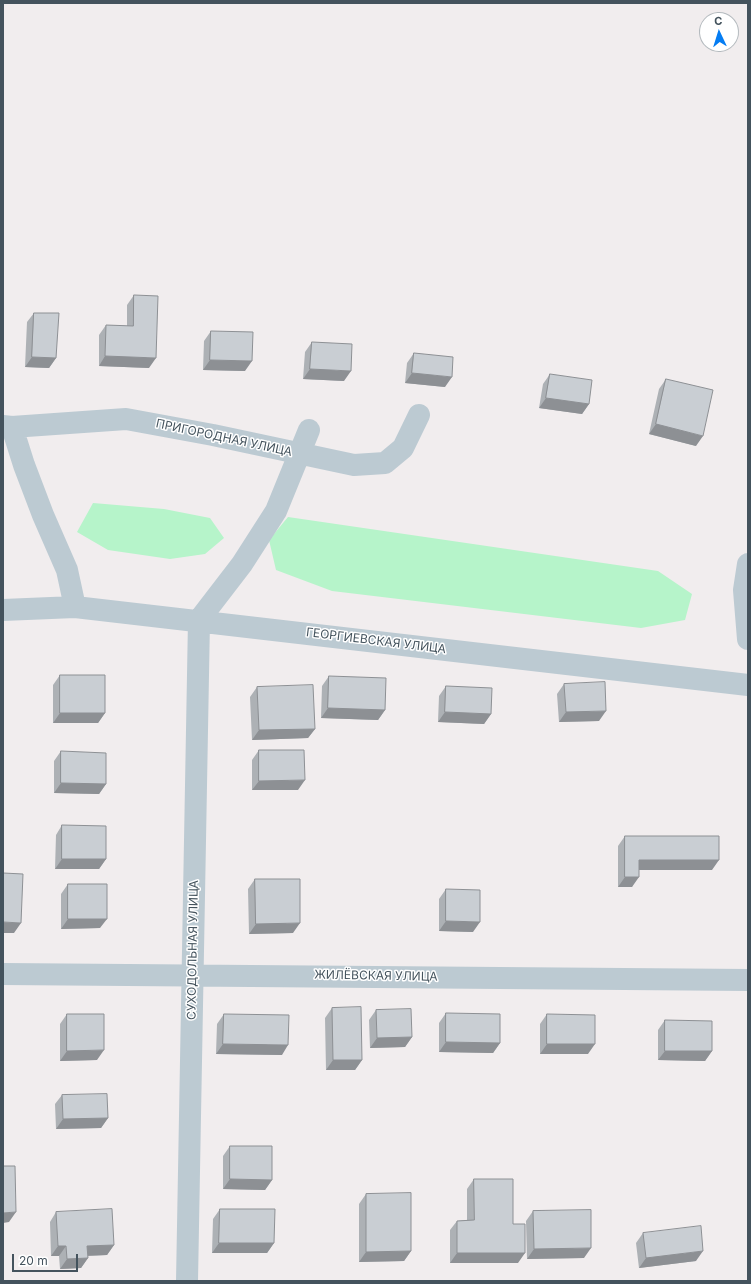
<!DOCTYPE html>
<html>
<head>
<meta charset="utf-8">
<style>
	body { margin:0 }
	#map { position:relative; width:751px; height:1284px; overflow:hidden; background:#f1edee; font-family:Inter,sans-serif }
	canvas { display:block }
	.frame { position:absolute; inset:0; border:4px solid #44535d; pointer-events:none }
	.north { position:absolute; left:699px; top:12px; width:40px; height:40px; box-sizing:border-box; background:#fff; border:1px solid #b4babe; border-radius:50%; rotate:356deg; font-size:11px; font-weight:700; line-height:16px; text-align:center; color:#44535d }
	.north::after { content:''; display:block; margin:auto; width:14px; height:18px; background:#057df3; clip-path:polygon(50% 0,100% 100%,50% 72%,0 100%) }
	.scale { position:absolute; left:12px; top:1254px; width:66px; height:18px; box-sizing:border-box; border:2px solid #44535d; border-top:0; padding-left:5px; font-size:12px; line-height:14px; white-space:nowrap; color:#44535d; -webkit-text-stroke:3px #fff; paint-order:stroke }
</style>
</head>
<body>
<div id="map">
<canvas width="751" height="1284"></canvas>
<div class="frame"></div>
<div class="north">С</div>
<div class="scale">20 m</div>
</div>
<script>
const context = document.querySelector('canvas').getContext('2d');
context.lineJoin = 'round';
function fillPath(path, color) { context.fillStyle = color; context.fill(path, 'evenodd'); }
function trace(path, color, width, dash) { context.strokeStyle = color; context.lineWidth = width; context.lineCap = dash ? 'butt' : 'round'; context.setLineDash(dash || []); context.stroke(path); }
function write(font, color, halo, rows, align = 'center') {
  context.font = font + ' Inter,sans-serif'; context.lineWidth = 3; context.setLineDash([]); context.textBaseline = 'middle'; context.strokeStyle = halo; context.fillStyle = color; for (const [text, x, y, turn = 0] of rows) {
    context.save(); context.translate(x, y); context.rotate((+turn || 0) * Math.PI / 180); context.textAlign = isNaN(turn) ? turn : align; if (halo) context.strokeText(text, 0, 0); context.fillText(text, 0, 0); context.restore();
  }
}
fillPath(new Path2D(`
	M93,503L164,509L210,518L224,538L205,554L170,559L108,550L77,532Z
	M288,517L658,571L692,594L685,620L641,628L332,591L276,570L269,540Z`), '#b6f4ca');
trace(new Path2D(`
	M3,426L12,427L126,419L213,435L354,465L385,463L403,448L419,415
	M12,427L24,465L43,515L67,570L75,607
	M748,564L744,590L748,639
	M3,610L75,607L748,685
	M3,974L748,980
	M187,1281L199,620L242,564L276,511L309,430`), '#bccad2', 22);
fillPath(new Path2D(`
	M134,295L149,368L99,366V335L106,325L127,326V305Z
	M34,313L56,358L49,368L25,367L27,322Z
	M211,331L245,371L203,370L204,341Z
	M312,342L344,381L303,379L305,352Z
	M414,353L445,387L405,383L407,363Z
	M550,374L589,404L582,414L539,408L543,384Z
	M666,379L696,446L649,434L659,389Z
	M60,675L105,713L98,723H53V685Z
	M329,676L385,710L378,720L321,718L322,686Z
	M564,684L599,721L559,722L557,694Z
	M446,686L491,714L484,724L438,722L439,696Z
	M257,687L315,729L308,738L252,740L250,697Z
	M259,750L298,790H252V760Z
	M61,751L106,784L99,794L54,793V761Z
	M62,825L106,859L99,869H55L56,835Z
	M625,836L712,870H639L632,887H618V846Z
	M255,879L293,933L249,934L248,889Z
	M68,884L100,928L61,929V894Z
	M446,889L473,932L439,931V899Z
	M332,1008L362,1060L355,1070H326L325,1018Z
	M376,1010L412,1037L405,1047L370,1048L369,1020Z
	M446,1013L500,1043L493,1053L439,1052V1023Z
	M67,1014L97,1060L60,1061V1024Z
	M224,1014L282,1055L216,1054L217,1024Z
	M547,1014L588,1054H540V1024Z
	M665,1020L712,1051L705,1061L658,1060V1030Z
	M62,1095L108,1118L101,1128L56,1129L55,1104Z
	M230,1146L272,1180L265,1190L223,1189V1156Z
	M474,1179L518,1263H450V1230L457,1221L467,1220V1189Z
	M366,1194L411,1251L404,1261L359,1262V1204Z
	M220,1209L274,1243L267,1253H212L213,1219Z
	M533,1211L584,1258L527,1259L526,1221Z
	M56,1212L114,1245L107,1255L88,1256V1258L81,1268L60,1269L59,1256H51L50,1222Z
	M643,1233L696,1261L639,1268L636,1243Z`), '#adb1b5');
fillPath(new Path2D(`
	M105,356L156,358L149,368L99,366Z
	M32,357L56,358L49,368L25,367Z
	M210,360L252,361L245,371L203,370Z
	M310,369L351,371L344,381L303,379Z
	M412,373L452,377L445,387L405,383Z
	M546,398L589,404L582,414L539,408Z
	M656,424L703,436L696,446L649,434Z
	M328,708L385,710L378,720L321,718Z
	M606,711L599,721L559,722L566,712Z
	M445,712L491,714L484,724L438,722Z
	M60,713H105L98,723H53Z
	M315,729L308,738L252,740L259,730Z
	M305,780L298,790H252L259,781Z
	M61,783L106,784L99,794L54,793Z
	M62,859H106L99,869H55Z
	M639,860H719L712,870H632Z
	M625,877H639L632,887H618Z
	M68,919H107L100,928L61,929Z
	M446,921L480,922L473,932L439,931Z
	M3,922L21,923L14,933H3Z
	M300,923L293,933L249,934L256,924Z
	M412,1037L405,1047L370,1048L377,1038Z
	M446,1042L500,1043L493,1053L439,1052Z
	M223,1044L288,1045L282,1055L216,1054Z
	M547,1044H595L588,1054H540Z
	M104,1050L97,1060L60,1061L67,1051Z
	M665,1051H712L705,1061L658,1060Z
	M333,1060H362L355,1070H326Z
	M108,1118L101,1128L56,1129L63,1119Z
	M230,1179L272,1180L265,1190L223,1189Z
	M16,1212L9,1222L3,1223V1213Z
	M219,1243H274L267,1253H212Z
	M114,1245L107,1255L80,1256L87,1246Z
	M58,1246H66L59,1256H51Z
	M591,1248L584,1258L527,1259L534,1249Z
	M411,1251L404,1261L359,1262L366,1252Z
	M703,1251L696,1261L639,1268L646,1258Z
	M457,1253H525L518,1263H450Z
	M88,1258L81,1268L60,1269L67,1259Z`), '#8d9094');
const building = new Path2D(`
	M134,295L158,296L156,358L105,356L106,325L133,326Z
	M34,313H59L56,358L32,357Z
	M211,331L253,332L252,361L210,360Z
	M312,342L352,344L351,371L310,369Z
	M414,353L453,357L452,377L412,373Z
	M550,374L592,380L589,404L546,398Z
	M666,379L713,390L703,436L656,424Z
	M60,675H105V713H60Z
	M329,676L386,678L385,710L328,708Z
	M605,682L606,711L566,712L564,684Z
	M313,685L315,729L259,730L257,687Z
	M446,686L492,688L491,714L445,712Z
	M259,750H304L305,780L259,781Z
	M61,751L106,753V784L61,783Z
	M62,825L106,826V859H62Z
	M625,836H719V860H639V877H625Z
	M3,873L23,874L21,923L3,922Z
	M255,879H300V923L256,924Z
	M68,884H107V919H68Z
	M446,889L480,890V922L446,921Z
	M361,1007L362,1060H333L332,1008Z
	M411,1009L412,1037L377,1038L376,1010Z
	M446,1013L500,1014V1043L446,1042Z
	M67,1014H104V1050L67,1051Z
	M224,1014L289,1015L288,1045L223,1044Z
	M547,1014L595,1015V1044H547Z
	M665,1020L712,1021V1051H665Z
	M107,1094L108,1118L63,1119L62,1095Z
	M230,1146H272V1180L230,1179Z
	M3,1166H15L16,1212L3,1213Z
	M474,1179H513V1224H525V1253H457V1221L474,1220Z
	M411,1193V1251L366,1252V1194Z
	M112,1209L114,1245L87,1246L88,1258L67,1259L66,1246H58L56,1212Z
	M220,1209H275L274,1243H219Z
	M591,1210V1248L534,1249L533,1211Z
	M701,1226L703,1251L646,1258L643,1233Z`);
fillPath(building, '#c9ced3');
trace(building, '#8d9094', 1);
write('12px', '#44535d', '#fff', [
	["ПРИГОРОДНАЯ УЛИЦА",224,438,12],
	["ГЕОРГИЕВСКАЯ УЛИЦА",376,641,7],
	["СУХОДОЛЬНАЯ УЛИЦА",193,950,-89],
	["ЖИЛЁВСКАЯ УЛИЦА",376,976,1]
]);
</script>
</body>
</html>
